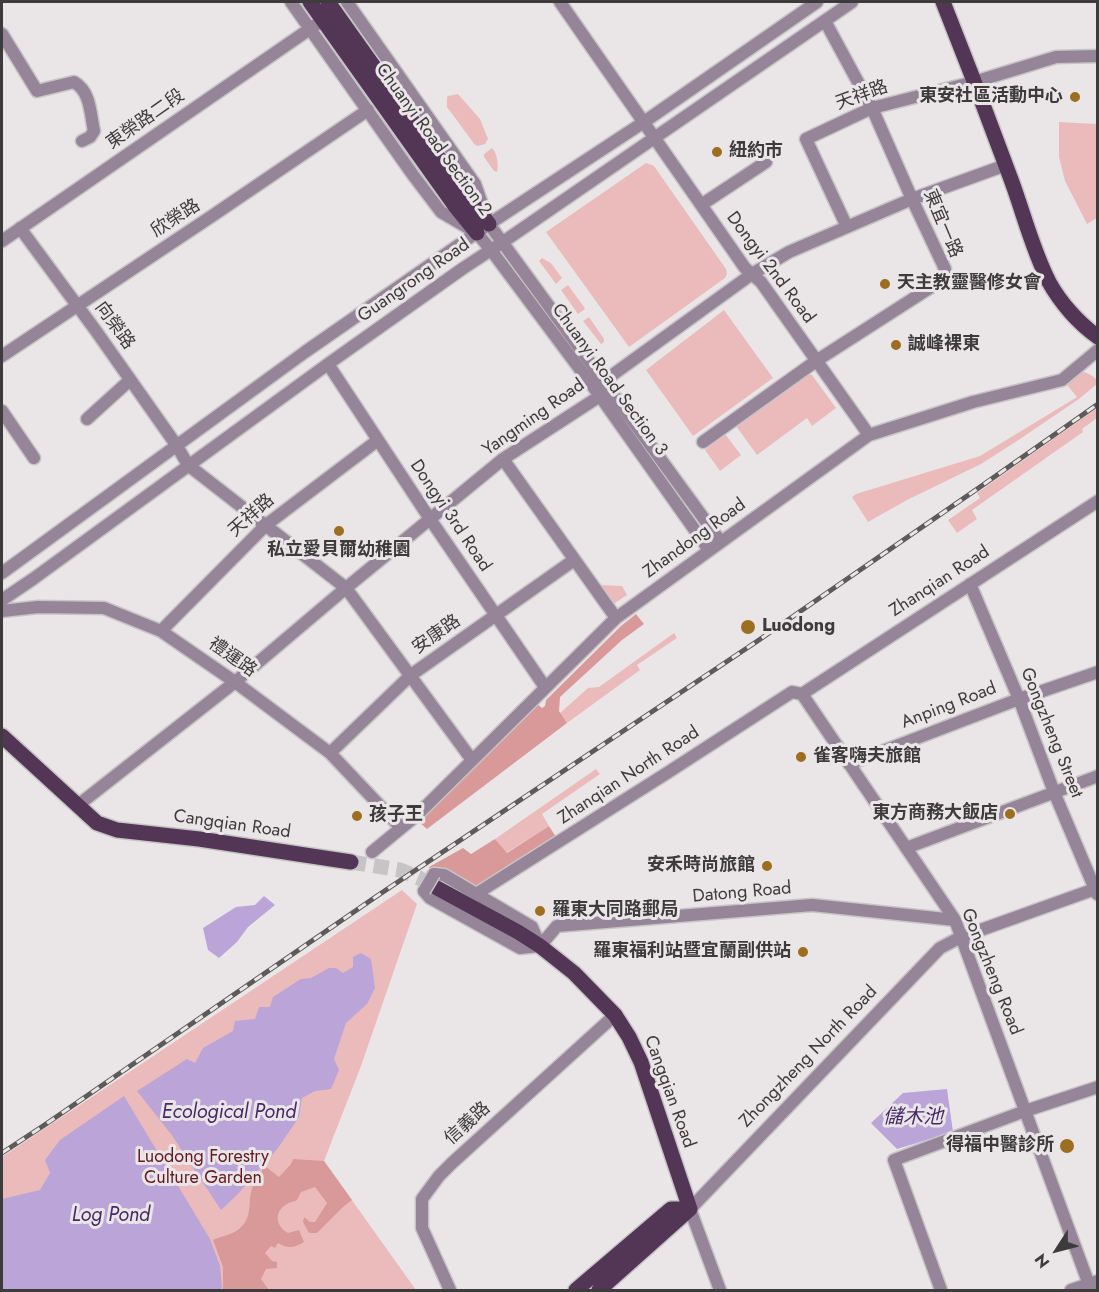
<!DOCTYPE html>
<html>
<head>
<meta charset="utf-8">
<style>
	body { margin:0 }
	#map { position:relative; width:1099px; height:1292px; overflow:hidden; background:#eae6e8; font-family:Jost,sans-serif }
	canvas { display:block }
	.frame { position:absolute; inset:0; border:3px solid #3d3b3c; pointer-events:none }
	.north { position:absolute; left:1027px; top:1220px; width:60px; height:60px; -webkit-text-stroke:4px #eae6e8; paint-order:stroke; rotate:234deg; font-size:16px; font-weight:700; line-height:24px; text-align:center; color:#3d3b3c }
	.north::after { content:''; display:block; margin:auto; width:21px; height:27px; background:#3d3b3c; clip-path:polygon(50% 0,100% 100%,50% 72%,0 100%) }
</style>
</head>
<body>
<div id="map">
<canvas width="1099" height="1292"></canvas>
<div class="frame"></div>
<div class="north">N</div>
</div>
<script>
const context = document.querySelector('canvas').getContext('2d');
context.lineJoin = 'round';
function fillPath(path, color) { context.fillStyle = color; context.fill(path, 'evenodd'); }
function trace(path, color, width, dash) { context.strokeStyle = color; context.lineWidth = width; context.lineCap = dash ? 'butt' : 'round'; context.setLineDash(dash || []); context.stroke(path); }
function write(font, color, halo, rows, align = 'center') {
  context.font = font + ' Jost,"Noto Sans TC",sans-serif'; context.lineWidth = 6; context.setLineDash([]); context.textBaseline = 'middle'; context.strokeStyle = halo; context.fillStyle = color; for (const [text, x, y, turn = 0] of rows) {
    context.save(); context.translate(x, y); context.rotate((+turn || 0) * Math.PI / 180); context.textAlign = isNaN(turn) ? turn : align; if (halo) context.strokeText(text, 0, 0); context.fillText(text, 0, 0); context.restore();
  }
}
fillPath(new Path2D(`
	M458,94L480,119L488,139L485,144L478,146L475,145L447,107V97L448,96Z
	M1059,122L1097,124V218L1087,224L1065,181L1059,157Z
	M492,148C497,152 499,166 497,172L494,171L484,157V154Z
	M646,163L649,164L654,166L726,269L727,274L725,278L629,347L546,232Z
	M542,258L551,263L562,278L556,284L539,261Z
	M568,285L584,307L585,309L578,314L561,290Z
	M724,310L773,378L693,436L646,370Z
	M589,317L604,339V342L601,344L583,321Z
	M1082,371L1091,375L1096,379L1097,378V384L1079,399L1017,441L981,464L907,500L868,522L852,497L856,494L980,456L1077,397L1067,385Z
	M808,374L812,375L836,408L812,426L807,418L757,455L736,426Z
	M1097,408V418L1082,429L1083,432L972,510L977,519L957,533L948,520L980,498L977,493Z
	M725,434L741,455L720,471L705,450Z
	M600,585L622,586L627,595L615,603H612Z
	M674,633L677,638L637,665L640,670L567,723L560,713L588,688L599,687Z
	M596,769L600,774L542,814L549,826L506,853L495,839Z
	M402,890L417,904L361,1066L324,1161L416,1290H2V1157Z`), '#ebbbbb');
fillPath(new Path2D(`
	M636,614L644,624L622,640L560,697L559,711L567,723L427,829L419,822L469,773L536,703L542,708L545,706L546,700L621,626Z
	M549,826L556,837L478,890L437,869H430L429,867L463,848L471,854L495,839L507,853Z
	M293,1159L324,1161L352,1200L343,1207L317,1233H309L303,1222L304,1217L310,1222H315L327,1203L315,1187L301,1192L297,1200C294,1202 290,1202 287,1204C274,1211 275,1226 288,1233L299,1230L304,1242C294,1248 288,1249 278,1243L275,1248L271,1246L265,1253L272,1261L277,1262V1268L266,1269L261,1279L269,1290H222L223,1288V1267L213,1240C223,1235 235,1235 242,1226C253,1215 247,1199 253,1186C256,1179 261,1172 265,1166L279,1177L291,1164Z`), '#d99999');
fillPath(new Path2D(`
	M264,896L275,905L248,927L237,942L219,958L208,950L203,928L236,907L255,905Z
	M361,953L371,959L375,988L367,1004L346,1023L334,1059L339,1070L331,1089L315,1091L302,1098L299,1117L278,1148L238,1194L221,1210L171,1134L137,1091L187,1059L195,1063L203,1048L233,1031L235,1021L255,1019L259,1007H270L273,997L301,979L311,978L329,968H336L343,973L353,967V957Z
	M947,1089L953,1132L897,1149L871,1123L903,1093Z
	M124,1096L210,1239L220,1266L222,1288L219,1290H2V1199L40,1190L50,1173L45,1160L60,1140Z`), '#bba4d8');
trace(new Path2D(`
	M351,862L400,870L419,878L437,888`), '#c7c4c6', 15, [15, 8]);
const minor = new Path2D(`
	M291,2L413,175L441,212L477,233L491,250L600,396L709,550
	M347,2L475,184L489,224L721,542
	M560,2L745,268L761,282L869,435
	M2,34L37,91L74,82C91,92 90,113 94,131L90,137L82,141
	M701,205L766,162
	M847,227L806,139L872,108L974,82L1056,57L1098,56
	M20,228L96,331L177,446L188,465L346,588L472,760
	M2,241L317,24
	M2,356L212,216L368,110
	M328,364L430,519L545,687
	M2,411L34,458
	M87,419L130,380
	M703,442L816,361L939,282L945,269L912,199L872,108L825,21
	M503,459L616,618
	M2,573L305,352L489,224L644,122L817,2
	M970,584L1019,699L1054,792L1097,894
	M2,600L33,579L328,364L462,269L503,242L852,2
	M2,611L38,607L104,608L161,631L235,682L330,753L401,828
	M161,631L266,525L378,440
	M802,694L955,920L1091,1290
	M802,694L1098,501
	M330,753L411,675L574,560
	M849,764L1019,699L1098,672
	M77,806L235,682L346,588L503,459L600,396L604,381L752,274L789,252L912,199L1006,165
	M906,848L1098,776
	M372,852L417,815L616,618L869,435L973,402L1062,380L1098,350
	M434,874L444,875L532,927L540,946
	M424,891L430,898L520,948L540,946
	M476,894L667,773L792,692L802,694
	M540,946L557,926L812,905L955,920
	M450,1290L422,1228V1199L439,1176L452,1163L615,1015
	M720,1290L690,1209L940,948L961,937L1098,888
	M941,1290L894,1160L1025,1111L1098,1087
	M1071,1290L1098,1281`);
const major = new Path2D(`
	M310,2L455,206L477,233
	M328,2L466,196L489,224
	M943,2C967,62 990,122 1012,182C1024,215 1033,251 1049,282C1060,302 1078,323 1098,337
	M2,736L97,823L117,830L199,839L351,862
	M437,888L518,932L540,946L574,973L615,1015L629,1037L641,1062L690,1209
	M576,1290L671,1209H690
	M599,1290L690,1209`);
trace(minor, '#c7c4c6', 15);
trace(major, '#c7c4c6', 18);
trace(minor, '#968598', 12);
trace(major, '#533656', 15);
const rail = new Path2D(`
	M2,1153L46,1124L377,896L756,642L980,487L1098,404`);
trace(rail, '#5c5a5b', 5);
trace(rail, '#eae6e8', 3, [9]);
const minorBridge = new Path2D(`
	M424,891L434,874`);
trace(minorBridge, '#c7c4c6', 15, []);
trace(minorBridge, '#968598', 12);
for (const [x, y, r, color] of [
	[1075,97,6,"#9c6e1f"],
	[717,152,6,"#9c6e1f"],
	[885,284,6,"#9c6e1f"],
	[896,345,6,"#9c6e1f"],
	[339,531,6,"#9c6e1f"],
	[748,627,8,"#9c6e1f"],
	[801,757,6,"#9c6e1f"],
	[1010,814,6,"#9c6e1f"],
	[357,816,6,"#9c6e1f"],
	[767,866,6,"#9c6e1f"],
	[540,911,6,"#9c6e1f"],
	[803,952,6,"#9c6e1f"],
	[1067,1146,8,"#9c6e1f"]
]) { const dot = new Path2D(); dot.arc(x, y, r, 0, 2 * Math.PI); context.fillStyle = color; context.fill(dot); trace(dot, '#eae6e8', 2); }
write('18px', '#3d3b3c', '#eae6e8', [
	["天祥路",862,96,-20],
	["東榮路二段",146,120,-35],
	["Chuanyi Road Section 2",433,140,54],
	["欣榮路",176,219,-33],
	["東宜一路",942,224,67],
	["Dongyi 2nd Road",770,268,53],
	["Guangrong Road",414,281,-35],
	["向榮路",114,326,54],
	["Chuanyi Road Section 3",609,380,54],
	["Yangming Road",534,418,-35],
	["天祥路",252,516,-42],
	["Dongyi 3rd Road",450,516,56],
	["Zhandong Road",695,539,-36],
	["Zhanqian Road",940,582,-33],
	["安康路",437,635,-35],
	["禮運路",232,658,35],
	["Anping Road",949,706,-21],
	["Gongzheng Street",1051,733,68],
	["Zhanqian North Road",629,776,-33],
	["Cangqian Road",232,825,8],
	["Datong Road",742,893,-5],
	["Gongzheng Road",991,972,68],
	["Zhongzheng North Road",809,1057,-46],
	["Cangqian Road",669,1092,70],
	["信義路",468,1124,-42]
]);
write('bold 18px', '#3d3b3c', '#eae6e8', [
	["東安社區活動中心",1063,97,"right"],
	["紐約市",729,152],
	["天主教靈醫修女會",897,284],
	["誠峰裸東",908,345],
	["私立愛貝爾幼稚園",339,551,"center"],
	["Luodong",762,627],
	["雀客嗨夫旅館",813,757],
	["東方商務大飯店",998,814,"right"],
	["孩子王",369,816],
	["安禾時尚旅館",755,866,"right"],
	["羅東大同路郵局",552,911],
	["羅東福利站暨宜蘭副供站",791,952,"right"],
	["得福中醫診所",1054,1146,"right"]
], 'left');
write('18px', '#651a22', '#eae6e8', [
	["Luodong Forestry",203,1158],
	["Culture Garden",203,1179]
]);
write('italic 20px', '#472866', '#eae6e8', [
	["Ecological Pond",229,1113],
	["儲木池",913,1118],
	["Log Pond",111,1216]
]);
</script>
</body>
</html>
